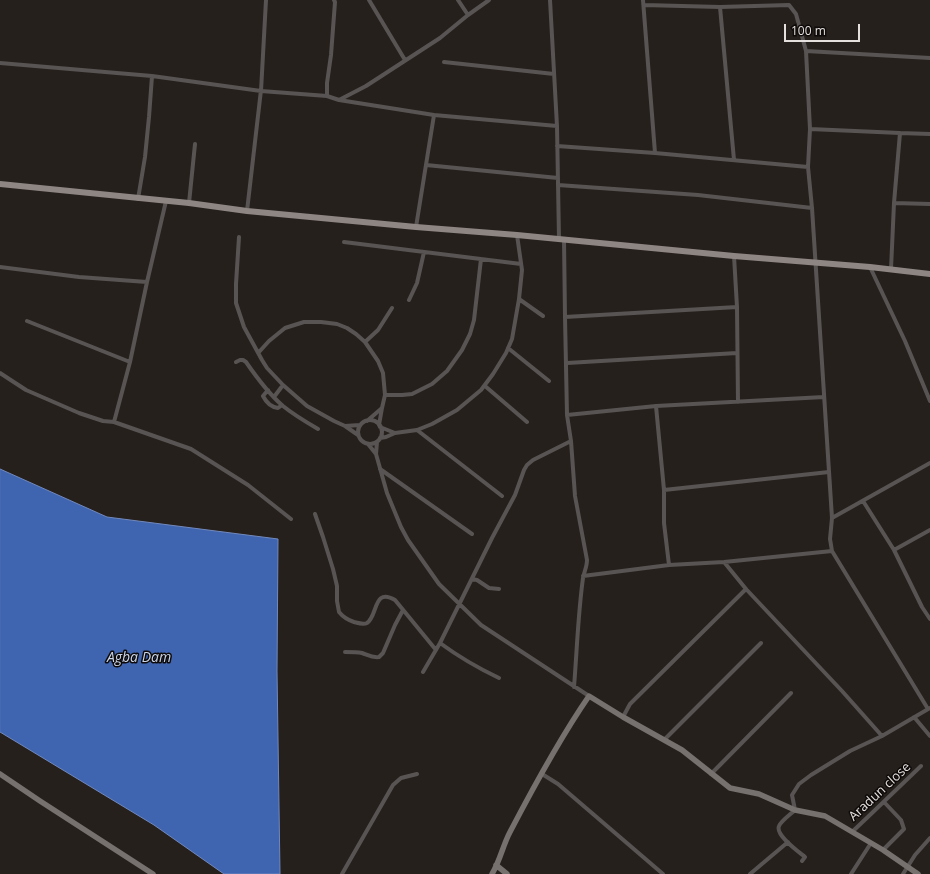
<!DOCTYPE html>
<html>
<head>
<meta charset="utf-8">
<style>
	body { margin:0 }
	#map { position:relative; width:930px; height:874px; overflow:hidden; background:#26201c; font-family:"Open Sans",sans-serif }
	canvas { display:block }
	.scale { position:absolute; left:784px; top:24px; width:76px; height:18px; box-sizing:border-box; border:2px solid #e5e0de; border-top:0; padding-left:5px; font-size:12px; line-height:14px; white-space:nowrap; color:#e5e0de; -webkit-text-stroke:3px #0d0a09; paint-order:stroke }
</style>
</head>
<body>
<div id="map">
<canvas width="930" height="874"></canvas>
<div class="scale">100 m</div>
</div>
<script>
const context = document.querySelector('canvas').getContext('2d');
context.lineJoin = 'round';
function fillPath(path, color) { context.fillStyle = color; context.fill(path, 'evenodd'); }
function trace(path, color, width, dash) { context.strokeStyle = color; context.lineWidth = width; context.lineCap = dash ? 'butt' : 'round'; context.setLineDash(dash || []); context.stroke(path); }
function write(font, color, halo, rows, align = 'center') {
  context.font = font + ' "Open Sans",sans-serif'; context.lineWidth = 3; context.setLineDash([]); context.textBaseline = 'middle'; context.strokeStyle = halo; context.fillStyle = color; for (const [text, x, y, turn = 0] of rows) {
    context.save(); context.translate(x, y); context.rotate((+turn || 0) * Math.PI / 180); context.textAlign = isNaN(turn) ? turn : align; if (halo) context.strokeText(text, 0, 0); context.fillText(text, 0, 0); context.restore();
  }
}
const water = new Path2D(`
	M0,469L107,517L278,539L277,671L280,874H224L154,825L0,732Z`);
fillPath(water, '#3f64b0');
trace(water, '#7189be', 1);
trace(new Path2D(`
	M369,0L405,60
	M458,0L468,15
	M550,0L557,126L559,239
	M643,0L655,153
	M644,5L720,7L789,5L796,14L806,51L810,129L808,167L812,208L832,518L830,539L832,551L928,709
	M720,7L734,160
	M806,51L930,58
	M444,62L554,74
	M0,63L152,76L261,91L327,96L339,100L434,115L557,126
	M261,91L266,0
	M327,96V83L331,55L335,2L334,0
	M339,100L366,86L440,38L468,15L489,0
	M810,129L900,133L930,134
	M557,146L655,153L808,167
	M426,165L558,178
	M558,185L698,195L812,208
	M138,199L145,157L149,117L152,76
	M189,203L195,144
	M894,203L930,204
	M247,211L261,90
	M416,227L434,115
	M239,237L236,284V303L244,327L262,360L267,368L283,385L307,406L334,421L345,426L358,435
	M564,240L565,317L567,415L571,441L575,496L587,560C587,567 584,572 583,578C578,614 577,650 574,687
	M344,242L521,264
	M734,256L737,307L738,402
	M0,267L79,277L147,282
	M870,267L905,341L930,401
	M891,269L894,203L900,133
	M519,299L543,316
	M409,300L417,283L424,252
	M565,317L737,307
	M27,321L130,362
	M365,342L378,330L392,308
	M508,348L549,381
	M259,352L269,341L285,328L304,322H321L337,324L347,328L356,334L365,342L378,361L383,373L385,395L382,408L379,425
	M236,362L240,360H243L246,362C257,378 269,394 283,406C294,415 306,422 318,429
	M567,363L737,353
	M0,373L26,390L79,413L103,421L114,422L191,449L248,485L291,519
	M485,386L527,422
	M268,390L263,396C266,402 271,407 278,408L282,405
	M385,395H402L412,394L432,384L447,371L462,350L470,334L474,320L481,259
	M274,397L283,385
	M656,406L664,490V523L669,565
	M567,415L656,406L824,397
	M358 432a12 12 0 1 1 24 0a12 12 0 1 1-24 0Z
	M367,421L382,408
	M114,422L130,362L147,282L166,201
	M345,426L360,425
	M380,427L395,433
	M417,430L502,496
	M380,438L386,437L395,433L417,430L432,424L457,410L481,390L493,374L506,353L512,339L519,299L522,270L517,235
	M377,442L376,454L387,493L401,527L408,540L439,584L481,625L589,696
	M368,444L376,454
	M380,469L472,534
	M664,490L829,472
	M863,501L894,550L922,607L930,619
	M315,514L323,537L333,569L337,586V601L339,612C343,617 348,620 354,622C358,623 363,625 367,623C378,616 373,587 395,600L436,650
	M832,518L930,463
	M894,550L930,530
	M724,562L746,589L842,691L882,736
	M583,576L669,565L724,562L832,551
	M472,579L477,580L489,588L499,589
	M440,643C459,657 478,668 499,678
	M345,652C351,652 357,652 362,653C368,655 372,658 379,657L383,653L395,625L403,610
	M423,672L440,643L492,538L515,495L524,470L527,465L533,460L571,441
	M623,717L630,704L746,589
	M914,717L930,736
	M664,740L761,643
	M542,774L558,784L663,874
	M711,774L791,693
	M852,832L872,813L921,766
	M883,850L904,829L901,820L884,802
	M802,861L805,857C799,852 775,835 779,826C781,821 791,814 795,810L792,795L799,784L811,775L850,751L882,736L930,708
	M342,874L393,785L401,778L417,774
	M750,874L788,842
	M851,874L871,843
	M903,874L915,855L930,838`), '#585453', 4);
trace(new Path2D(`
	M0,774L40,801L153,874
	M496,865L507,874
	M492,874C500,861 503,845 510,832C534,786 560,738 589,696L623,717L682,750L730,788L759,794L795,810L825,816L883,850L918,874`), '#76706e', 5.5);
trace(new Path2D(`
	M0,184L189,203L247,211L416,227L517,235L734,256L870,267L930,274`), '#8e8683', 6);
write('13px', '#e5e0de', '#0d0a09', [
	["Aradun close",880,792,-43]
]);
write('italic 14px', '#cbd6eb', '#0d0a09', [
	["Agba Dam",139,658]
]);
</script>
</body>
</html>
